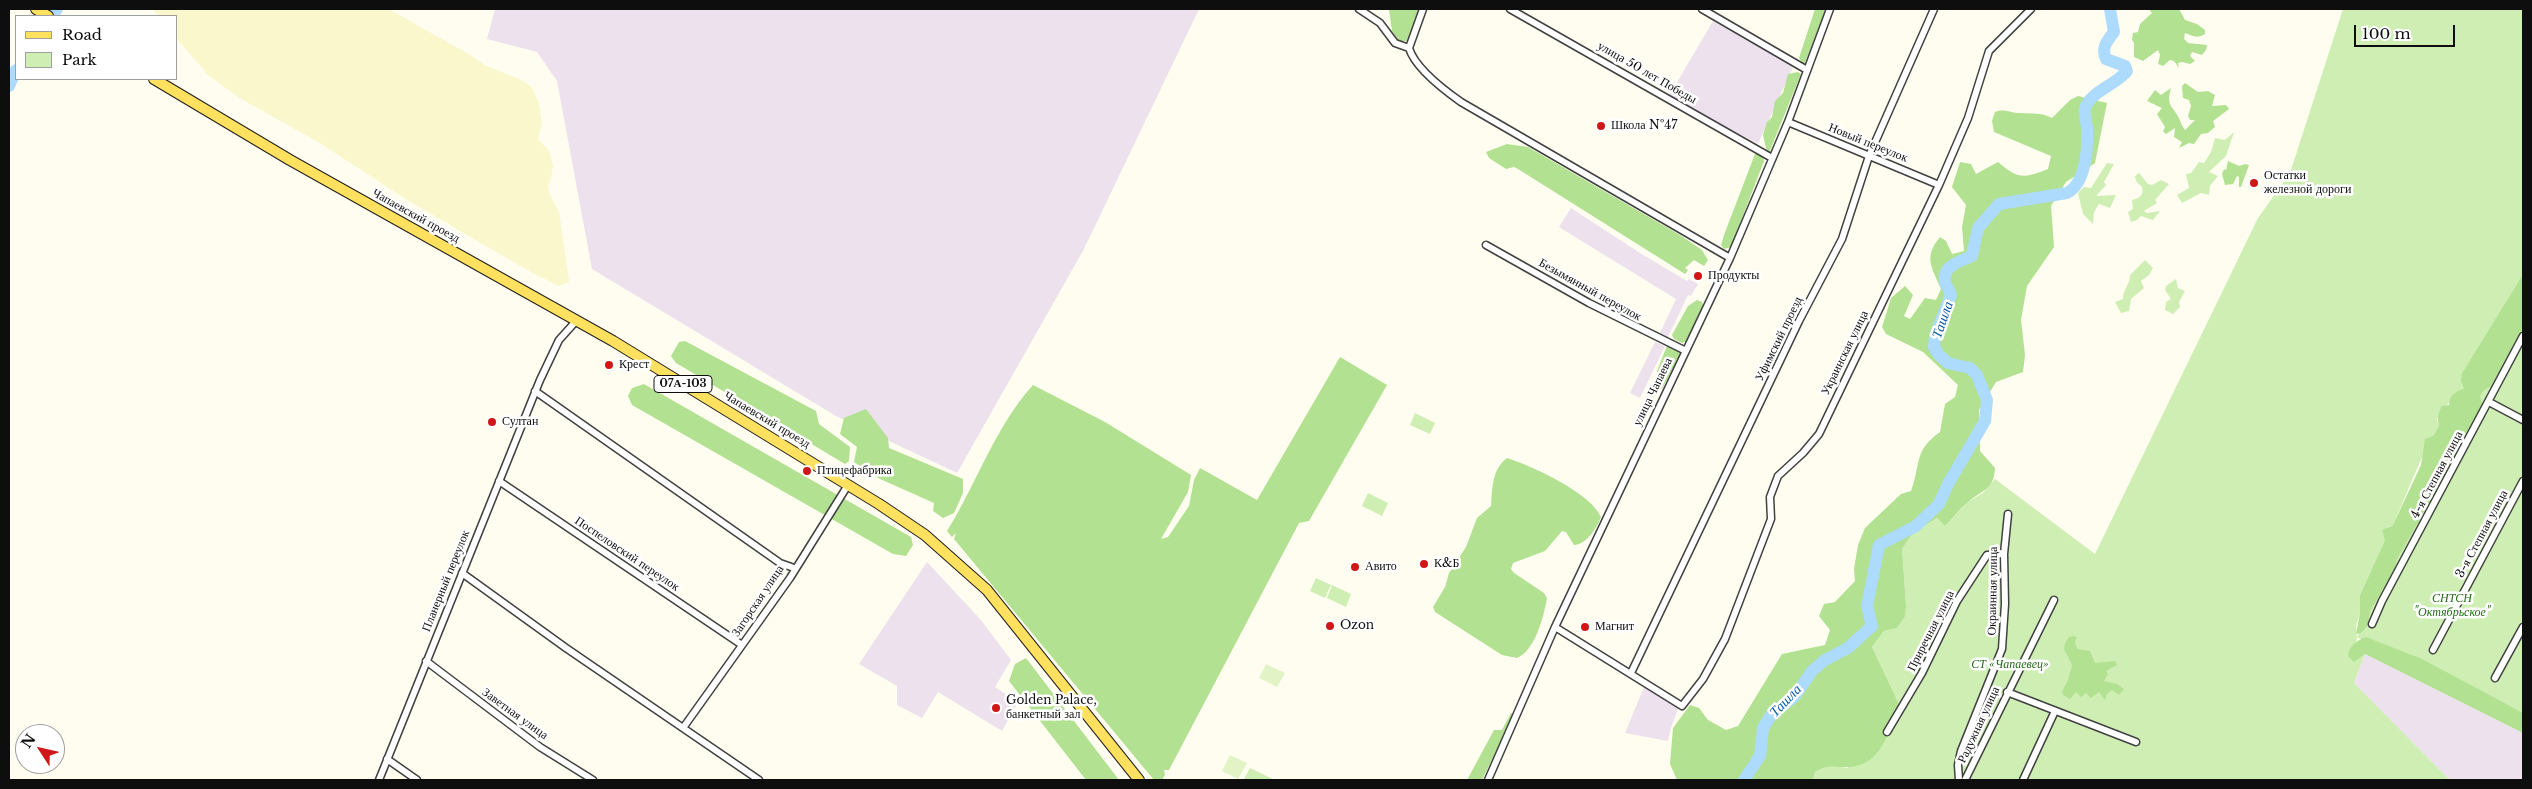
<!DOCTYPE html>
<html>
<head>
<meta charset="utf-8">
<style>
	body { margin:0 }
	#map { position:relative; width:2532px; height:789px; overflow:hidden; background:#fffdef; font-family:"Libre Baskerville",serif }
	canvas { display:block }
	.frame { position:absolute; inset:0; border:10px solid #0e0e0e; pointer-events:none }
	.legend { position:absolute; left:15px; top:15px; width:162px; height:65px; box-sizing:border-box; background:#fff; border:1px solid #9f9f9f; margin:0; padding:6px 9px; list-style:none; font-size:15px; color:#0e0e0e }
	.legend li { display:flex; align-items:center; gap:10px; height:25px }
	.legend b { width:25px; border:1px solid #9f9f9f }
	.north { position:absolute; left:15px; top:724px; width:50px; height:50px; box-sizing:border-box; background:#fff; border:1px solid #9f9f9f; border-radius:50%; rotate:305deg; font-size:14px; font-weight:700; line-height:20px; text-align:center; color:#0e0e0e }
	.north::after { content:''; display:block; margin:auto; width:18px; height:22px; background:#ce1716; clip-path:polygon(50% 0,100% 100%,50% 72%,0 100%) }
	.scale { position:absolute; left:2354px; top:25px; width:101px; height:22px; box-sizing:border-box; border:2px solid #0e0e0e; border-top:0; padding-left:6px; font-size:15px; line-height:18px; white-space:nowrap; color:#0e0e0e; -webkit-text-stroke:4px #fff; paint-order:stroke }
</style>
</head>
<body>
<div id="map">
<canvas width="2532" height="789"></canvas>
<div class="frame"></div>
<ul class="legend">
<li><b style="height:6px;background:#ffe15f"></b>Road</li>
<li><b style="height:14px;background:#cfeeb4"></b>Park</li>
</ul>
<div class="north">N</div>
<div class="scale">100 m</div>
</div>
<script>
const context = document.querySelector('canvas').getContext('2d');
context.lineJoin = 'round';
function fillPath(path, color) { context.fillStyle = color; context.fill(path, 'evenodd'); }
function trace(path, color, width, dash) { context.strokeStyle = color; context.lineWidth = width; context.lineCap = dash ? 'butt' : 'round'; context.setLineDash(dash || []); context.stroke(path); }
function write(font, color, halo, rows, align = 'center') {
  context.font = font + ' "Libre Baskerville",serif'; context.lineWidth = 5; context.setLineDash([]); context.textBaseline = 'middle'; context.strokeStyle = halo; context.fillStyle = color; for (const [text, x, y, turn = 0] of rows) {
    context.save(); context.translate(x, y); context.rotate((+turn || 0) * Math.PI / 180); context.textAlign = isNaN(turn) ? turn : align; if (halo) context.strokeText(text, 0, 0); context.fillText(text, 0, 0); context.restore();
  }
}
fillPath(new Path2D(`
	M495,9H1199L1084,249L957,473L836,416L592,269L557,81L537,52L487,39Z
	M1713,21L1794,65L1758,144L1669,96Z
	M1571,208L1640,253L1687,281L1689,279L1698,284L1691,296L1688,295L1667,339L1659,335L1676,299L1559,227Z
	M1655,342L1665,346L1640,398L1630,393Z
	M927,562L981,620L1011,660L995,687L1018,702L1002,731L938,692L922,718L897,705V686L859,664Z
	M2365,654L2523,733V780H2450L2354,683Z
	M1644,687L1679,706L1671,728L1668,741L1625,733Z`), '#ede1ee');
fillPath(new Path2D(`
	M153,9H389L472,56L484,65L517,78L531,86L539,103L542,123L538,139L549,151L553,165L551,179L548,185L549,193L559,212L569,282L559,286L531,272L407,200L320,143L243,100L209,76L176,38V16H158Z`), '#f9f7cb');
fillPath(new Path2D(`
	M2343,9H2523V274L2462,373L2465,387C2452,394 2446,408 2437,419L2439,426C2420,456 2408,492 2393,525L2387,527L2385,540L2360,595V613L2356,626L2357,640L2348,656H2360L2365,654L2354,683L2450,780H1813L1815,772L1827,765L1847,768L1886,733L1900,706L1872,647L1884,631L1897,628L1906,605L1902,549L1912,534L1937,518L1945,526L1968,502L1983,493L1995,479L2095,554L2258,218L2290,173Z
	M2234,132L2226,156L2209,172L2218,176L2210,186L2209,195L2201,193L2182,203L2177,195L2189,188L2186,174L2191,173L2199,162L2204,163L2211,152L2215,138L2225,140Z
	M2107,163L2114,164L2104,182L2106,185L2096,196L2116,195L2110,208L2099,204L2094,212L2093,224L2083,214L2078,193L2084,187L2091,188Z
	M2139,173L2148,184L2152,185L2161,180L2169,184L2155,200L2157,203L2144,211L2147,213L2160,211L2153,220L2141,216L2137,220L2131,222L2128,212L2133,209L2132,200C2140,198 2144,195 2142,187L2136,181L2135,176Z
	M2145,260L2153,268L2149,275L2141,281L2144,288L2131,299L2129,311L2121,313L2115,302L2123,299C2123,289 2130,285 2130,275Z
	M2176,279L2178,288L2185,291L2179,302L2180,307L2173,314L2165,310L2166,302L2171,299L2165,290L2166,286Z
	M2523,312V726L2357,637L2468,413Z
	M1415,413L1435,423L1430,434L1410,425Z
	M1368,493L1388,503L1382,516L1362,506Z
	M1316,578L1331,585L1325,598L1310,591Z
	M1332,585L1351,594L1346,607L1327,598Z
	M1250,768L1273,779V780L1244,779Z`), '#cfeeb4');
fillPath(new Path2D(`
	M1389,9H1422L1411,41H1399L1392,31Z
	M1815,9H1826L1805,63H1802L1799,58Z
	M2149,9H2179L2185,20L2197,24L2205,30V34C2197,39 2193,36 2185,33L2184,39L2188,43L2207,45L2206,50L2202,55L2192,52L2190,56L2195,61L2190,64L2182,62L2178,63L2179,68L2174,61L2170,60L2163,66L2158,64L2160,55L2158,50L2143,61L2134,57V43L2132,40L2133,33L2138,32L2140,24L2152,13Z
	M1798,72L1801,74L1769,153L1767,152L1763,135L1767,122L1772,117L1775,101L1783,93L1788,74Z
	M2185,83L2198,92L2208,91L2215,95L2212,106L2226,105L2229,109L2213,121L2215,127L2208,133L2201,134L2194,144L2189,143L2179,148L2182,142L2174,137L2175,128L2166,134L2163,131L2165,127L2157,114L2162,108L2147,101L2155,90L2161,95L2171,88C2166,106 2172,105 2179,118C2181,123 2182,126 2185,130L2195,120H2190L2188,116L2191,106L2189,100L2183,98L2182,86Z
	M2078,96L2107,103L2095,163L2066,182L2051,206L2054,247L2027,286L2021,320L2025,355L2023,372L1996,382L1979,410L1980,451L1995,468C1994,491 1981,490 1967,503C1959,510 1952,519 1945,526L1937,518L1912,534L1902,549L1906,605L1905,616L1897,628L1884,631L1872,647L1900,706C1888,731 1882,766 1848,767C1832,768 1830,763 1815,772L1813,780H1677L1670,764L1673,728L1690,705L1699,708L1708,720L1726,730L1738,726L1782,654L1825,645L1830,630L1819,616L1824,604L1835,602L1855,581L1854,569L1858,545L1865,528L1901,494L1911,491C1921,465 1913,451 1940,432L1945,404L1955,397L1958,385L1923,352L1886,334L1882,327L1891,298L1905,286L1913,295L1904,316L1910,319L1925,298L1936,300L1941,289C1932,268 1923,257 1940,237L1946,241L1952,254L1964,251L1962,227L1966,205L1952,187L1960,162L1971,164L1976,174L1998,162C2018,179 2023,179 2048,169L2051,156L1994,132L1992,121L1995,112C2005,108 2010,113 2020,113C2032,114 2040,112 2052,118L2070,100Z
	M1507,144L1528,147L1680,235L1702,250L1708,260L1704,266L1694,260L1685,268L1688,270L1685,274L1518,169L1514,167L1506,169L1489,158L1486,152Z
	M1758,153L1763,156L1764,161L1731,247L1724,249L1721,245L1724,235L1755,154Z
	M2228,161L2239,166L2245,164L2249,165L2241,187H2239V177L2237,176L2233,184L2225,185L2222,174L2224,169L2226,170Z
	M2523,274V328L2493,385L2484,390L2480,396L2482,404L2467,437L2458,445L2456,456L2397,559L2395,569L2370,611L2368,625L2361,633L2356,634L2360,613V595L2385,540L2382,530L2393,525L2421,465L2425,439L2433,436L2439,426C2437,418 2438,413 2442,406L2449,405C2449,395 2456,392 2464,388L2461,381L2462,373Z
	M1697,300L1702,302L1704,308L1687,341L1682,343L1674,339L1672,335L1688,306Z
	M685,341L816,411L819,424L850,447L849,461L845,464L676,363L671,356L679,342Z
	M1668,343L1683,349L1662,389L1652,384L1658,375L1657,371Z
	M1340,357L1387,385L1309,521L1299,523L1169,770H1164L1165,775L1162,780H1154L954,539L956,533L952,537L947,531C977,483 995,427 1033,385L1105,422L1191,475L1188,492L1161,539L1168,537L1189,506L1194,480L1200,468L1257,500Z
	M644,384L911,537L913,545L906,556L893,554L632,405L628,396L632,388Z
	M866,409L888,438L889,448L963,479V493L954,513L943,518L933,511L934,503L878,478L854,462L857,447L840,434L844,418Z
	M1507,458C1532,466 1591,493 1601,517C1597,528 1586,545 1574,545L1566,532L1562,531L1545,551L1513,563L1511,569L1514,573L1544,593L1547,598C1544,616 1535,651 1517,658L1502,655L1435,612L1433,607L1445,587L1449,573L1466,547L1477,518L1491,506C1492,489 1492,469 1507,458Z
	M2073,636L2077,637L2075,642L2077,649L2090,651L2095,663L2115,661L2117,665L2106,671L2108,674L2104,681L2117,684L2124,689L2119,695L2112,690L2107,694L2105,700L2099,692L2091,698L2086,693L2081,697L2076,692L2070,699L2063,695L2062,692L2068,680L2072,666C2069,653 2058,651 2069,637Z
	M2366,637L2422,659L2523,713V733L2365,654L2354,662L2348,656C2349,646 2357,640 2366,637Z
	M1026,658L1119,780H1086L1009,681L1015,664Z
	M1511,713L1514,715L1482,780H1467L1494,730H1502Z`), '#b1e191');
fillPath(new Path2D(`
	M1266,664L1285,673L1277,687L1259,678Z
	M1230,755L1247,763L1238,779L1222,771Z`), '#e2f4c6');
trace(new Path2D(`
	M52,16L57,9
	M9,86L16,70
	M1744,780L1760,756L1763,728L1771,715L1795,696L1812,671L1825,660L1848,648L1872,626L1867,606L1879,545L1916,526L1939,504L1948,484L1985,421L1987,400L1977,375L1970,368L1948,363L1939,355L1934,347L1935,336L1951,295C1950,290 1945,285 1945,281C1942,266 1961,261 1972,256L1978,228L1999,204L2067,193C2086,183 2088,148 2087,129C2087,123 2084,115 2085,109C2089,92 2116,85 2127,71L2125,66L2106,59C2101,48 2107,41 2114,32L2110,9`), '#addbfd', 12);
const minor = new Path2D(`
	M1359,9L1380,23L1395,43L1409,48C1415,68 1444,90 1461,102L1730,258
	M1510,9L1772,158
	M1702,9L1807,70
	M1409,48L1423,9
	M1788,122L1939,185
	M1486,245L1589,303L1686,351
	M535,391L780,563L794,568
	M2489,402L2523,420
	M499,481L742,645
	M462,573L566,648L759,780
	M2372,624L2382,601L2523,336
	M1555,627L1682,706L1703,679L1725,639L1771,519L1770,497L1778,476L1803,453L1819,434L1939,185L1968,118L1989,51L2031,9
	M2433,650L2523,481
	M426,661L540,747L593,780
	M1631,673L1799,321L1842,239L1869,156L1934,9
	M2495,678L2523,627
	M2007,692L2136,742
	M683,728L790,578L848,485
	M1887,732L1922,673L1957,601L1987,555L2004,554
	M387,759L417,780
	M379,780L540,380L559,340L577,320
	M1488,780L1555,627L1730,258L1788,122L1830,9
	M1959,780L1958,765L1961,751L2002,649L2005,604L2004,554L2008,514
	M1965,780L2054,600
	M2023,780L2055,711`);
const primary = new Path2D(`
	M36,9L48,16
	M154,79L290,160L613,341L879,504L925,535L987,590L1139,780`);
trace(minor, '#414141', 9);
trace(primary, '#1f1f1f', 12);
trace(minor, '#fff', 6);
trace(primary, '#ffe15f', 10);
for (const [x, y, r, color] of [
	[1601,126,5,"#ce1716"],
	[2254,183,5,"#ce1716"],
	[1698,276,5,"#ce1716"],
	[609,365,5,"#ce1716"],
	[492,422,5,"#ce1716"],
	[807,471,5,"#ce1716"],
	[1424,564,5,"#ce1716"],
	[1355,567,5,"#ce1716"],
	[1330,626,5,"#ce1716"],
	[1585,627,5,"#ce1716"],
	[996,708,5,"#ce1716"]
]) { const dot = new Path2D(); dot.arc(x, y, r, 0, 2 * Math.PI); context.fillStyle = color; context.fill(dot); trace(dot, '#fff', 2); }
for (const [x, y, w] of [
	[683,384,58]
]) { const box = new Path2D(); box.roundRect(x - w / 2, y - 8.5, w, 17, 4); context.fillStyle = '#fff'; context.fill(box); trace(box, '#0e0e0e', 1); }
write('bold 11px', '#0e0e0e', null, [
	["07А-103",683,384]
]);
write('12px', '#0e0e0e', '#fff', [
	["улица 50 лет Победы",1647,73,30],
	["Новый переулок",1868,143,22],
	["Чапаевский проезд",416,216,29],
	["Безымянный переулок",1590,290,29],
	["Уфимский проезд",1779,339,-64],
	["Украинская улица",1845,353,-64],
	["улица Чапаева",1653,392,-64],
	["Чапаевский проезд",767,420,31],
	["4-я Степная улица",2437,475,-62],
	["3-я Степная улица",2482,534,-62],
	["Поспеловский переулок",627,554,34],
	["Планерный переулок",446,581,-68],
	["Окраинная улица",1993,591,-89],
	["Загорская улица",758,601,-56],
	["Приречная улица",1931,631,-63],
	["Заветная улица",515,714,36],
	["Радужная улица",1979,725,-65]
]);
write('12px', '#0e0e0e', '#fff', [
	["Школа №47",1611,126],
	["Остатки",2264,176],
	["железной дороги",2264,190],
	["Продукты",1708,276],
	["Крест",619,365],
	["Султан",502,422],
	["Птицефабрика",817,471],
	["К&Б",1434,564],
	["Авито",1365,567],
	["Ozon",1340,626],
	["Магнит",1595,627],
	["Golden Palace,",1006,701],
	["банкетный зал",1006,715]
], 'left');
write('italic 12px', '#246d17', '#fff', [
	["СНТСН",2452,599],
	["\"Октябрьское\"",2452,613],
	["СТ «Чапаевец»",2010,665]
]);
write('italic 14px', '#095dae', '#fff', [
	["Ташла",1943,320,-71],
	["Ташла",1786,701,-46]
]);
</script>
</body>
</html>
